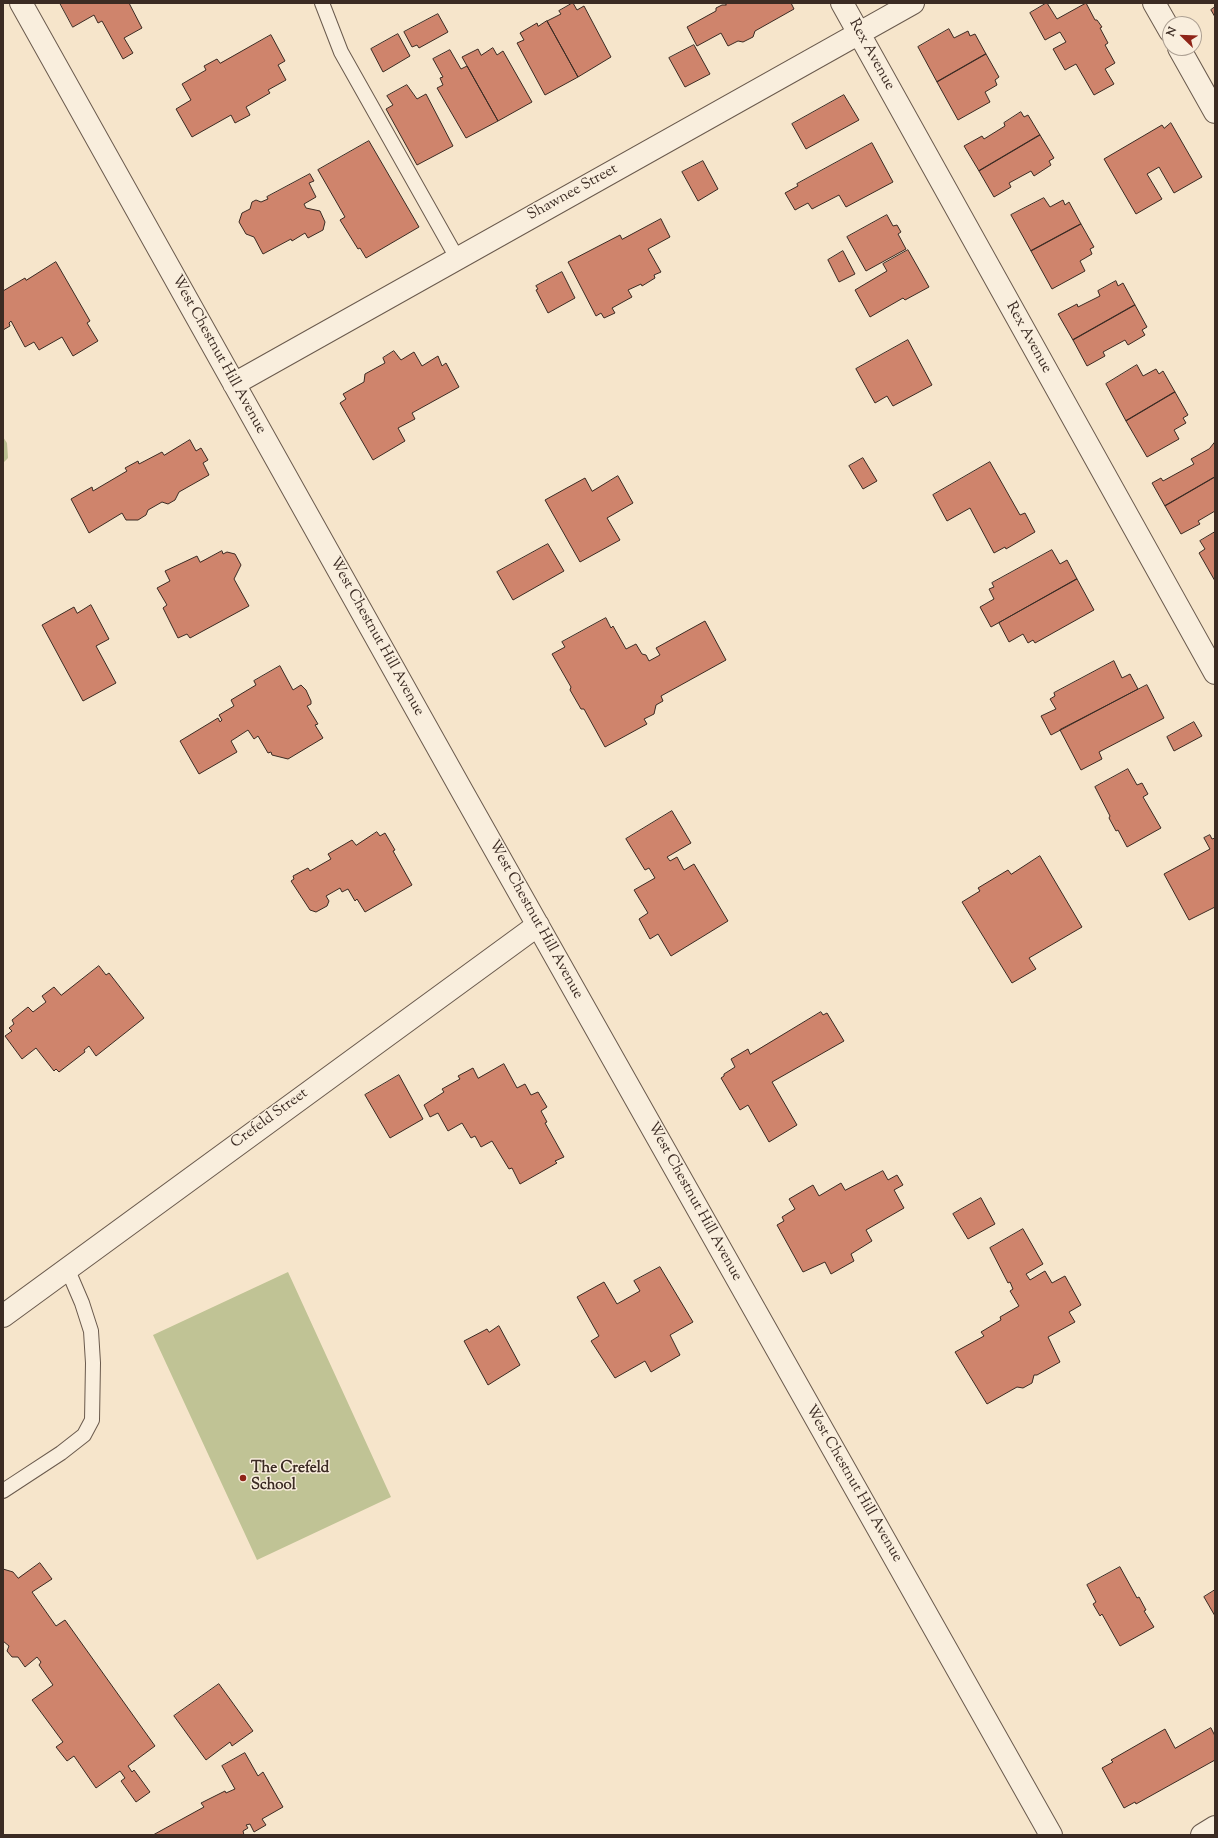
<!DOCTYPE html>
<html>
<head>
<meta charset="utf-8">
<style>
	body { margin:0 }
	#map { position:relative; width:1218px; height:1838px; overflow:hidden; background:#f6e5cb; font-family:"Sorts Mill Goudy",serif }
	canvas { display:block }
	.frame { position:absolute; inset:0; border:4px solid #3b2b23; pointer-events:none }
	.north { position:absolute; left:1162px; top:16px; width:40px; height:40px; box-sizing:border-box; background:#f9eedd; border:1px solid #ada093; border-radius:50%; rotate:293deg; font-size:11px; font-weight:700; line-height:16px; text-align:center; color:#3b2b23 }
	.north::after { content:''; display:block; margin:auto; width:14px; height:18px; background:#8f2418; clip-path:polygon(50% 0,100% 100%,50% 72%,0 100%) }
</style>
</head>
<body>
<div id="map">
<canvas width="1218" height="1838"></canvas>
<div class="frame"></div>
<div class="north">N</div>
</div>
<script>
const context = document.querySelector('canvas').getContext('2d');
context.lineJoin = 'round';
function fillPath(path, color) { context.fillStyle = color; context.fill(path, 'evenodd'); }
function trace(path, color, width, dash) { context.strokeStyle = color; context.lineWidth = width; context.lineCap = dash ? 'butt' : 'round'; context.setLineDash(dash || []); context.stroke(path); }
function write(font, color, halo, rows, align = 'center') {
  context.font = font + ' "Sorts Mill Goudy",serif'; context.lineWidth = 3; context.setLineDash([]); context.textBaseline = 'middle'; context.strokeStyle = halo; context.fillStyle = color; for (const [text, x, y, turn = 0] of rows) {
    context.save(); context.translate(x, y); context.rotate((+turn || 0) * Math.PI / 180); context.textAlign = isNaN(turn) ? turn : align; if (halo) context.strokeText(text, 0, 0); context.fillText(text, 0, 0); context.restore();
  }
}
fillPath(new Path2D(`
	M3,437L7,443L8,458L3,463Z
	M288,1272L391,1497L257,1560L153,1335Z`), '#c0c395');
const building = new Path2D(`
	M60,3H129L142,28L124,38L133,53L123,59L102,21L98,23L94,15L73,27Z
	M573,3L577,10L584,6L611,57L578,77L547,21L561,14L559,11Z
	M725,3H791L794,9L755,31L753,37L743,42L738,41L728,46L721,33L697,46L687,27L716,11V8L722,5H726Z
	M1047,3L1057,19L1086,3L1095,20H1097L1102,27L1100,28L1108,43L1105,45L1115,63L1105,69L1114,84L1094,95L1076,64L1065,70L1053,49L1066,42L1060,32L1045,40L1030,13Z
	M1215,7V17L1211,10Z
	M438,14L448,32L419,48L417,45L412,47L404,32Z
	M547,21L578,77L545,95L517,43L524,40L520,33L537,23L538,26Z
	M949,29L954,38L968,31L970,36L975,34L986,54L937,82L918,47Z
	M398,34L410,56L383,72L371,49Z
	M271,35L285,61L278,65L286,80L268,90L270,93L246,107L250,115L235,123L231,115L192,137L176,109L191,100L182,84L206,70L204,66L217,59L220,63Z
	M694,45L710,74L685,87L669,58Z
	M493,48L497,55L503,51L532,102L498,121L462,57L478,49L481,55Z
	M450,50L461,69L467,66L498,121L466,138L437,88L443,85L440,78L443,77L433,59Z
	M986,54L999,77L995,80L997,85L985,92L990,102L958,120L937,82Z
	M407,85L417,99L426,94L453,146L417,165L386,109L393,105L387,96Z
	M844,95L859,120L806,149L792,124Z
	M1021,112L1024,117L1028,115L1040,135L979,171L964,146L982,136L984,139L1005,126L1004,123Z
	M1171,123L1202,177L1174,193L1159,167L1147,174L1162,199L1136,214L1104,159L1162,125L1164,128Z
	M1040,135L1054,158L1049,161L1051,165L1034,176L1031,171L1009,183L1011,187L994,197L979,171Z
	M369,141L419,227L366,258L360,248L358,249L340,220L345,217L318,170Z
	M872,143L893,182L846,207L839,195L812,209L808,203L795,210L785,193L798,186L797,184Z
	M703,161L718,189L698,201L682,172Z
	M310,174L314,181L309,183L316,197L304,204L306,208L320,211L325,222L323,230L308,238L305,233L292,241L291,239L263,254L254,237L246,234L239,222L242,213L250,209L252,202L256,200L261,202L268,199L267,197Z
	M1044,198L1050,207L1063,200L1065,205L1069,202L1081,224L1031,251L1011,215Z
	M887,215L893,226L897,225L901,232L898,234L906,249L866,271L847,237Z
	M661,219L670,237L648,249L661,272L654,275L655,278L642,286L641,284L628,290L632,297L612,308L615,313L604,318L601,313L596,316L568,262L620,235L622,239Z
	M1081,224L1094,247L1090,249L1092,254L1080,261L1085,271L1052,289L1031,251Z
	M908,250L929,287L905,300L903,298L870,317L855,290L887,271L883,264Z
	M843,251L855,274L839,282L828,260Z
	M56,262L90,321L87,323L98,341L73,356L62,337L39,350L34,342L25,347L11,321L9,323L10,326L3,330V291L25,278L26,280Z
	M562,272L575,298L548,313L536,290L538,289L536,286Z
	M1116,281L1118,286L1123,283L1135,305L1073,340L1058,314L1077,304L1078,307L1100,296L1098,291Z
	M1135,305L1147,327L1142,330L1145,335L1128,345L1125,340L1103,352L1105,356L1087,366L1073,340Z
	M908,340L932,385L893,406L887,396L875,403L856,369Z
	M394,351L401,360L414,352L422,366L438,356L442,366L446,363L459,387L412,413L415,419L398,428L405,441L373,460L340,403L346,399L343,394L364,382L365,374L385,363L383,358Z
	M1137,365L1143,376L1156,369L1159,374L1163,371L1175,392L1126,421L1106,384Z
	M1175,392L1188,415L1183,418L1186,423L1174,430L1179,439L1147,457L1126,421Z
	M190,440L196,451L201,448L208,460L203,463L209,475L179,492L175,500L168,504L162,502L148,510L146,515L138,520H126L122,513L89,533L71,499L92,487L93,491L127,471L125,468L138,461L139,464L162,452L164,455Z
	M1215,442V477L1165,506L1152,483L1161,478L1163,481L1194,464L1191,459L1209,449Z
	M863,458L877,481L863,489L849,466Z
	M990,462L1020,515L1025,513L1035,532L1006,549L1005,547L994,553L970,508L947,521L933,495Z
	M618,476L633,503L607,518L620,540L580,562L545,500L585,478L592,491Z
	M1215,477V511L1198,521L1200,524L1181,534L1165,506Z
	M1215,532V581L1199,553L1205,549L1200,541Z
	M548,544L564,571L513,600L497,572Z
	M1052,550L1060,564L1067,560L1077,579L991,627L980,607L994,599L989,589L994,587L992,583Z
	M222,551L223,554L227,552L235,554L241,565L234,579L249,606L190,638L187,634L178,638L163,608L167,605L157,588L170,581L165,571L197,556L200,562Z
	M1077,579L1094,610L1035,643L1033,640L1028,643L1023,634L1009,642L999,623Z
	M91,605L109,639L96,646L116,683L83,701L42,625L74,607L77,613Z
	M606,618L611,628L613,626L626,649L636,644L642,654L646,655L649,661L660,655L656,648L705,621L726,660L661,696L663,701L656,705L654,714L644,719L647,724L605,747L584,709H581L570,690L571,687L552,654L565,647L562,642Z
	M1114,661L1122,678L1130,674L1138,689L1051,735L1041,716L1056,709L1050,699L1055,696L1054,693Z
	M280,666L293,690L301,685L306,690L311,701V704L307,706L318,724L315,725L323,738L288,759L272,755L271,752L268,753L258,736L254,739L248,730L231,741L237,752L199,774L180,741L218,718L220,722L222,720L219,715L234,706L231,700L256,685L254,681Z
	M1147,685L1164,718L1099,752L1102,759L1081,770L1060,730Z
	M1194,722L1202,736L1174,751L1167,737Z
	M1128,769L1137,785L1142,783L1148,794L1143,797L1161,828L1127,847L1118,830L1116,831L1109,818L1110,816L1095,787Z
	M672,811L691,843L667,857L670,861L677,857L684,870L694,864L728,921L671,956L658,934L650,939L639,919L648,913L634,890L655,878L649,868L645,870L626,839Z
	M377,832L380,836L385,833L395,850L393,851L412,885L365,912L357,899L355,901L348,889L342,892L340,888L326,896L329,901L327,906L316,912L310,910L291,881L294,879L293,876L308,868L310,871L331,859L328,854L352,840L356,845Z
	M1210,835L1212,839L1215,838V907L1189,920L1164,874L1210,849L1204,838Z
	M1040,856L1082,927L1029,958L1036,969L1012,983L962,902L980,891L978,888L1008,870L1011,874Z
	M99,966L106,975L109,973L144,1018L96,1056L89,1046L84,1050L85,1052L59,1072L56,1069L54,1071L36,1048L22,1059L5,1036L12,1031L9,1028L14,1024L12,1020L28,1007L33,1012L46,1002L42,996L54,987L61,995Z
	M821,1012L823,1015L827,1013L844,1041L772,1082L797,1125L769,1142L748,1105L740,1110L721,1078L724,1076V1074L735,1067L731,1059L748,1049L750,1054Z
	M504,1064L517,1088L525,1084L531,1095L538,1092L547,1107L541,1111L547,1122L545,1123L564,1157L555,1161L557,1163L520,1184L512,1168L509,1169L492,1141L481,1147L475,1136L471,1138L462,1123L448,1131L438,1113L430,1117L424,1105L444,1092L442,1089L460,1079L458,1076L473,1068L478,1078Z
	M399,1075L423,1119L390,1138L365,1095Z
	M883,1171L888,1180L897,1175L903,1185L894,1190L904,1208L866,1230L872,1241L851,1254L854,1261L831,1274L825,1262L803,1272L777,1225L784,1221L782,1217L795,1209L789,1199L813,1185L819,1196L841,1183L845,1190Z
	M981,1198L995,1224L968,1239L953,1214Z
	M1023,1229L1043,1264L1026,1274L1030,1280L1045,1271L1052,1283L1065,1276L1081,1305L1069,1312L1075,1322L1048,1337L1060,1362L1037,1375H1034L1032,1383L1023,1388L1017,1387L987,1404L955,1352L984,1336L981,1332L1001,1320L1000,1317L1019,1306L1010,1291L1013,1289L1010,1282L1008,1283L990,1248Z
	M660,1267L693,1322L670,1335L680,1355L651,1372L645,1361L615,1378L591,1341L599,1336L577,1297L604,1282L617,1304L640,1291L634,1281Z
	M499,1326L520,1365L488,1385L464,1341L487,1329L489,1332Z
	M40,1563L52,1579L32,1592L56,1626L65,1620L155,1746L128,1766L132,1772L134,1770L150,1792L136,1802L121,1781L125,1778L120,1771L96,1788L74,1756L67,1761L56,1747L63,1742L32,1700L53,1685L39,1665L41,1662L37,1657L25,1667L18,1657H12L7,1651L9,1646L3,1641V1569L13,1572L18,1578Z
	M1120,1567L1137,1598L1139,1597L1146,1610L1144,1611L1154,1627L1120,1646L1102,1614L1100,1616L1093,1604L1096,1602L1087,1585Z
	M1215,1590V1616L1204,1597Z
	M219,1684L253,1731L232,1746L230,1742L206,1760L174,1716Z
	M1211,1728L1215,1736V1760L1136,1804L1135,1802L1124,1808L1102,1768L1113,1762L1111,1760L1165,1729L1175,1748Z
	M245,1753L258,1776L263,1772L283,1807L262,1819L266,1825L254,1832L250,1824L246,1825L248,1828L243,1831L244,1835H153L204,1807L201,1803L225,1791L226,1793L235,1789L222,1766Z`);
fillPath(building, '#cf846c');
trace(building, '#3b2b23', 1);
const service = new Path2D(`
	M322,3L341,52L457,258
	M3,1491L61,1453L84,1435L92,1420L93,1363L91,1331L82,1303L67,1268`);
const minor = new Path2D(`
	M21,3L462,791L1051,1835
	M842,3L1215,673
	M1154,3L1170,31
	M1179,48L1215,112
	M234,384L913,3
	M3,1316L538,925
	M1202,1835L1215,1827`);
trace(service, '#6a5a4d', 16);
trace(minor, '#6a5a4d', 24);
trace(service, '#f9eedd', 14);
trace(minor, '#f9eedd', 22);
for (const [x, y, r, color] of [
	[243,1478,4,"#8f2418"]
]) { const dot = new Path2D(); dot.arc(x, y, r, 0, 2 * Math.PI); context.fillStyle = color; context.fill(dot); trace(dot, '#f9eedd', 1.5); }
write('15px', '#3b2b23', '#f9eedd', [
	["Rex Avenue",871,55,61],
	["Shawnee Street",573,193,-29],
	["Rex Avenue",1028,338,61],
	["West Chestnut Hill Avenue",218,355,61],
	["West Chestnut Hill Avenue",376,637,61],
	["West Chestnut Hill Avenue",535,920,61],
	["Crefeld Street",270,1119,-36],
	["West Chestnut Hill Avenue",694,1202,61],
	["West Chestnut Hill Avenue",853,1484,60]
]);
write('bold 15px', '#3b2b23', '#f9eedd', [
	["The Crefeld",251,1469],
	["School",251,1486]
], 'left');
</script>
</body>
</html>
